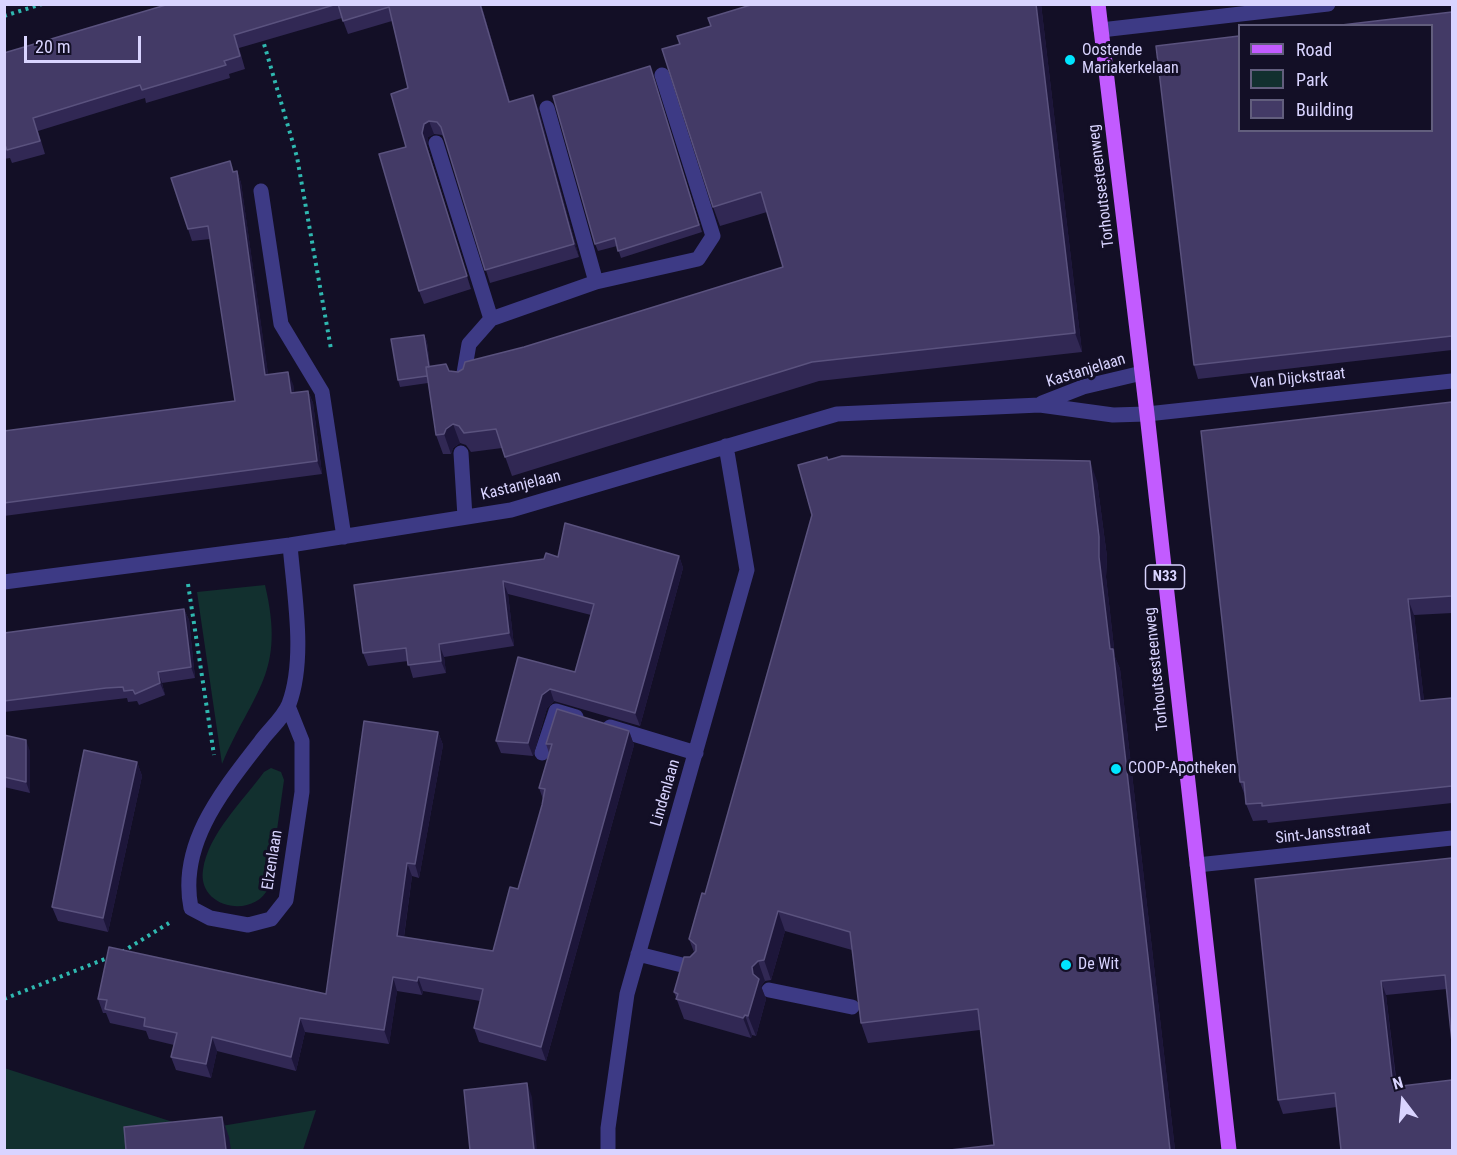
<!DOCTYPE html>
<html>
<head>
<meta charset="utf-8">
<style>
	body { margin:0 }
	#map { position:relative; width:1457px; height:1155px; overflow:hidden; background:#130f26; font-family:"Roboto Condensed",sans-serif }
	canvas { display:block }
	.frame { position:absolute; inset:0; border:6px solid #d9d4ff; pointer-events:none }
	.legend { position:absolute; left:1238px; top:24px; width:195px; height:108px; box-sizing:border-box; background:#130f26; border:2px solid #625e7d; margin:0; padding:8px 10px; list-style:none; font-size:18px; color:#d9d4ff }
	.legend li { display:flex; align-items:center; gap:12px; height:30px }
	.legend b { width:30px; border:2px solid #625e7d }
	.north { position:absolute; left:1373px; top:1071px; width:60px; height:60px; -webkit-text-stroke:4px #130f26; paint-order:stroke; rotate:344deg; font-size:16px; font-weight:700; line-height:24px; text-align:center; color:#d9d4ff }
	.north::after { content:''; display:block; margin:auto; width:21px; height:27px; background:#d9d4ff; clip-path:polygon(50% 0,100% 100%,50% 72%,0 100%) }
	.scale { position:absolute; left:24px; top:36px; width:117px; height:27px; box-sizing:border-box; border:3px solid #d9d4ff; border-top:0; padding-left:8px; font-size:18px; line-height:21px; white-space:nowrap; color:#d9d4ff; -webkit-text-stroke:4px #130f26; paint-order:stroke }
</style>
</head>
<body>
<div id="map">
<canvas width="1457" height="1155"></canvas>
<div class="frame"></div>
<ul class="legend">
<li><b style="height:8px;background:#c25bff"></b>Road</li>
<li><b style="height:16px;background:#12302f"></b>Park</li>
<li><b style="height:16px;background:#433a66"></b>Building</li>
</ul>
<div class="north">N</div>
<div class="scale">20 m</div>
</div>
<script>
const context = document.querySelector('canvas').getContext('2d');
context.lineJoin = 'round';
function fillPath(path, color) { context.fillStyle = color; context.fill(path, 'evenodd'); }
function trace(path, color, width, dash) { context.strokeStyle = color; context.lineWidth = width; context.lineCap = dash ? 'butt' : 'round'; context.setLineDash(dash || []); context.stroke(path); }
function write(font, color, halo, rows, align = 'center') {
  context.font = font + ' "Roboto Condensed",sans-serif'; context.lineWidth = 6; context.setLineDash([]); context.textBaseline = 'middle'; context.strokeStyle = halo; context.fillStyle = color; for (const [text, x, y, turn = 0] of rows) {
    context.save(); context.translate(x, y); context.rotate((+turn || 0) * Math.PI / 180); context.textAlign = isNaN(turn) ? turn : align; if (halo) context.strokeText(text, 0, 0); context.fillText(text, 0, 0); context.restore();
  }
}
fillPath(new Path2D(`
	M265,585C286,674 254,689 222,764L197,592Z
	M271,768L281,772L284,780L269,887C254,920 197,908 203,870C208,834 243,801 264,772Z
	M4,1068L198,1130L316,1110L303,1150H5Z`), '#12302f');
trace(new Path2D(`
	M4,16L42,4
	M262,37L297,157L331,349
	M188,584L214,755
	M122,952L169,923
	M4,999L110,957`), '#2fb8b0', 4, [3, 4.5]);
trace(new Path2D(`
	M1101,30L1328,4
	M547,108L596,282
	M436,143L491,319
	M261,191L281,324L322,392L344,537
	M463,379L469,344L491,319L596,282L698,259L713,236L662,75
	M1042,403L1083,387L1142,373
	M461,453L465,517
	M4,582L290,545L511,510L837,414L1040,405L1113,415L1147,414L1452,381
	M288,706L302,741V792L286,900L271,919L248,925L210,918L191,908C178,843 224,789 261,741C269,730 284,717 289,704C306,658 294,594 290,545
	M610,727L696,753
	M542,753L556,711L576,717
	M1197,865L1452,838
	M638,954L694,968
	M769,990L852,1007
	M608,1150V1128L627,994L747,570L726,446`), '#3d3a85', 15);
trace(new Path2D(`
	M1098,4L1147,414L1229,1150`), '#c25bff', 15);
fillPath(new Path2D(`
	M169,4H481L510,102L538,108L579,257L490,283L444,138L442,135L434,134L428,137L427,146L471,289L424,304L419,291L406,147L408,88L392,21L348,34L342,18L239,48L245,69L229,74L230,78L146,103L145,98L38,131L45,154L12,163L10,158L4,159V53Z
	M1041,4L1082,352L819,381L512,476L502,448L471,452L466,445L460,443L453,448L451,454H443L436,435L428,383L400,387L398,380L424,335L427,342L430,367L458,372L524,347L783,267L767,212L720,226L713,207Z
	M1452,12V350L1198,379L1194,365Z
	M650,66L702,232L621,258L617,246L598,251L595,244Z
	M237,171L241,183L268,375L293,384L294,393L308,391L313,403L322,474L4,516V431L235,401L210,239L192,241L188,229L234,172Z
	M1452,402V613L1414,615L1424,701L1452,698V803L1268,823L1267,820L1253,821L1246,804L1245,796L1240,782Z
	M829,460L1097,481L1107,557L1106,577L1115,657L1120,669L1175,1150H950L994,1145L980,1030L868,1043L861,1023L852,950L785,931L771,980L765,981L761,986L766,999L756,1036L752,1035L751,1038L684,1019L674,992L690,957L694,952L689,939L705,894Z
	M679,556L683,568L640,726L554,701L547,708L533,756L501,753L496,741L518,657L575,672L591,615L508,594L514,646L444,657L446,673L413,678L408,661L368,666L363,653L544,559L558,557Z
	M184,609L189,620L195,678L162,683L165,695L139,705L137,701L128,702L127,698L110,700L4,712V633Z
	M629,731L634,745L546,1061L479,1042L474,1028L480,1001L423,991L422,995L397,991L389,1044L305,1032L296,1071L217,1051L211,1078L176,1070L171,1057L174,1045L149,1039L146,1031L110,1023L106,1013H103L98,999L326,994L438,732L443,745L419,878L412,876L404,937L493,951L518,889L542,805L543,799L539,788L549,753L546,744Z
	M4,735L30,751V793L4,787Z
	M137,762L142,776L108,932L58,921L52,907Z
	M1452,858L1447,989L1386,995L1397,1086L1337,1107L1283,1114L1278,1100Z`), '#312854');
fillPath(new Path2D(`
	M480,4H481L514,115L509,102Z
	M1036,4H1041L1082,352L1075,333Z
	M533,95L538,108L579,257L574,244Z
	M429,121L434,134L428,137L427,146L471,289L422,133L424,124Z
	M237,171L241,183L270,387L265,375Z
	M424,335L427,342L432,383L430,376Z
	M288,372L293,384L296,406L291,393Z
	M308,391L313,403L322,474L317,461Z
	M453,424L460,443L453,448L451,454L444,434L446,429Z
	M1090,461L1097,481L1107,557L1106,577L1115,657L1120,669L1175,1150H1170L1099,557Z
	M679,556L683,568L640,726L635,713Z
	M503,581L508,594L514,646L509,633Z
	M1408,599L1414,615L1426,718L1420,701Z
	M184,609L189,620L195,678L191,667Z
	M439,644L444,657L446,673L441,661Z
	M158,672L162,683L165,695L160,683Z
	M550,689L554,701L547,708L533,756L528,743L542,695Z
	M629,731L634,745L546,1061L541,1047Z
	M438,732L443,745L419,878L415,864Z
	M26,740L30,751V793L26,782Z
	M137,762L142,776L108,932L103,918Z
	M407,863L412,876L402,950L397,936Z
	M778,911L785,931L771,980L764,960Z
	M758,961L765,981L761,986L766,999L756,1036L748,1016L753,974L752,967Z
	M393,977L397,991L389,1044L384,1030Z
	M418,977L423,991L422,995L417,981Z
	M1381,981L1386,995L1398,1100L1393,1087Z
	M745,1015L752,1035L751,1038L743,1018Z
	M300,1018L305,1032L296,1071L291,1057Z
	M212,1037L217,1051L211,1078L206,1064Z
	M527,1083L532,1097L537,1150H534Z
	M222,1117L229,1137L231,1150H226Z`), '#1d163a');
const building = new Path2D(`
	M169,4H337L234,35L240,56L224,61L226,65L142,90L140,85L33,118L40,141L7,150L5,145H4V53Z
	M338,4H480L509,102L533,95L574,244L485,270L441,127L437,122L429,121L424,124L422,133L467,276L419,291L379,154L406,147L391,94L408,88L389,7L343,21Z
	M754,4H1036L1075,333L812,362L505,457L496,429L464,433L459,426L453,424L446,429L444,434L436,435L426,367L446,364L449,371L458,372L463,369L465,362L524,347L783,267L761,192L713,207L662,49L680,44L677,36L711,26L708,18Z
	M1452,12V336L1194,365L1156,46L1239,36V130H1431V26H1333Z
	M650,66L699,225L618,251L615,238L595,244L553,96Z
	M230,161L233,172L237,171L265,375L288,372L291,393L308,391L317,461L4,503V431L235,401L208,226L188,229L171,178Z
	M424,335L429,367H426L427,376L398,380L391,339Z
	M1452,402V596L1408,599L1420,701L1452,698V786L1262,806V803L1246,804L1244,782H1240L1201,431Z
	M842,456L1090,461L1099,537V557L1110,649H1113L1170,1150H950L994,1145L978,1009L861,1023L850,932L778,911L764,960L758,961L752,967L753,974L759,979L748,1016L745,1015L743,1018L676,999L678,994L674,992L684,957H690L696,951V945L689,939L702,893L705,894L812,515L798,465L827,457L828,460Z
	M565,523L679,556L635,713L550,689L542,695L528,743L496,741L518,657L575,672L594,604L503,581L509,633L439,644L441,661L408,665L406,648L363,653L354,585L544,559L546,553L558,557Z
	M184,609L191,667L158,672L160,683L135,694L133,690L124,691L123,687L106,688L4,701V633Z
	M557,709L629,731L541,1047L474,1028L483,989L418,977L417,981L393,977L384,1030L300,1018L291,1057L212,1037L206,1064L171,1057L177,1033L144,1026L145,1018L105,1009L107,1000L98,999L109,947L326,994L364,721L438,732L415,864L407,863L397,936L493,951L510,887L518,889L542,805L545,789L539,788L552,744H546Z
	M4,735L26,740V782L4,777Z
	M84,750L137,762L103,918L52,907Z
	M1452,858V1042L1445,975L1381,981L1393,1087L1452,1080V1150H1341L1335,1093L1278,1100L1255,879Z
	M527,1083L534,1150H470L464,1090Z
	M222,1117L226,1150H126L124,1127Z`);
fillPath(building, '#433a66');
trace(building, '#5a527e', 1.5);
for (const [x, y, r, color] of [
	[1070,60,6,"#00e5ff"],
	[1116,769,6,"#00e5ff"],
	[1066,965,6,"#00e5ff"]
]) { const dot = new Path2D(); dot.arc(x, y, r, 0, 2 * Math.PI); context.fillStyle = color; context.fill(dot); trace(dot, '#130f26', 2); }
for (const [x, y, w] of [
	[1165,577,39]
]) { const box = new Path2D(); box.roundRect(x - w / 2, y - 12, w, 24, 4.5); context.fillStyle = '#130f26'; context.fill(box); trace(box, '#d9d4ff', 1.5); }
write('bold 15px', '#d9d4ff', null, [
	["N33",1165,577]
]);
write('16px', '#d9d4ff', '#130f26', [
	["Oostende",1082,51],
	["Mariakerkelaan",1082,69],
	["COOP-Apotheken",1128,769],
	["De Wit",1078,965]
], 'left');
write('16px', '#d9d4ff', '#130f26', [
	["Torhoutsesteenweg",1102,186,-97],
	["Kastanjelaan",1086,371,-17],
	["Van Dijckstraat",1298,379,-6],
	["Kastanjelaan",521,486,-14],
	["Torhoutsesteenweg",1157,669,-96],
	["Lindenlaan",666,793,-74],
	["Sint-Jansstraat",1323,834,-6],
	["Elzenlaan",273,860,-81]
]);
</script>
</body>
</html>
